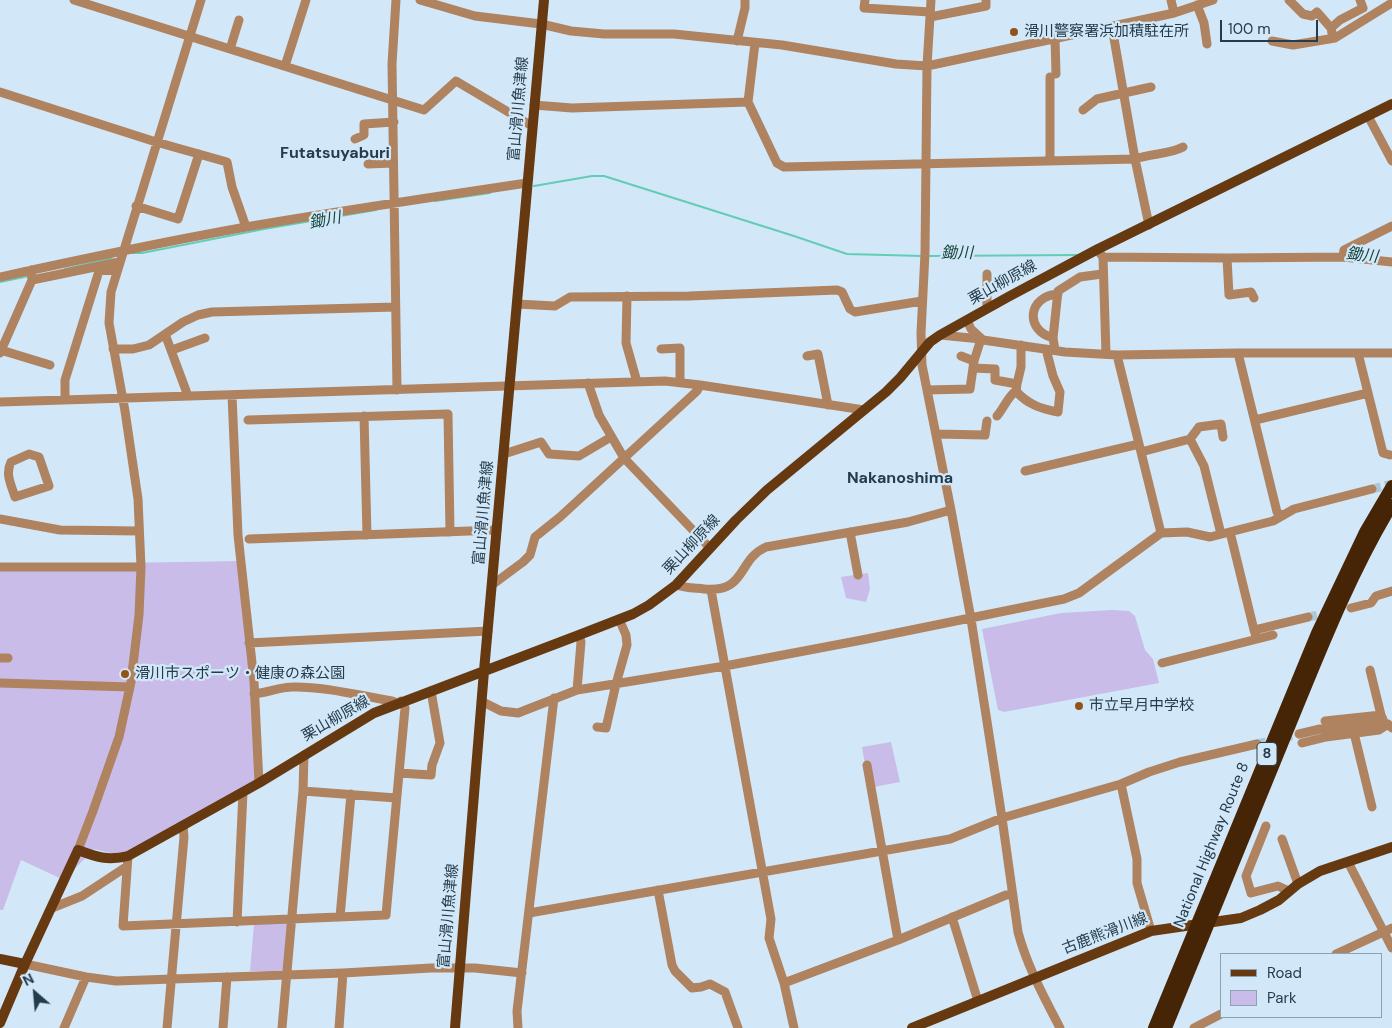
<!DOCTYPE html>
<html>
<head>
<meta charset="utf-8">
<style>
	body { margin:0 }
	#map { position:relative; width:1392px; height:1028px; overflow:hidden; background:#d2e8f8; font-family:"DM Sans",sans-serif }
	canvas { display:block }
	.legend { position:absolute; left:1220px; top:953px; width:162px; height:65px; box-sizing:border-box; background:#d2e8f8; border:1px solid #8ca3b3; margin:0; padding:6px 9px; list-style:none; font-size:15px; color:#243c4b }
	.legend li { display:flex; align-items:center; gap:10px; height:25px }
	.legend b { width:25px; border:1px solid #8ca3b3 }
	.north { position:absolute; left:10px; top:968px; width:50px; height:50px; -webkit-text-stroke:4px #d2e8f8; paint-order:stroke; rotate:333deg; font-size:14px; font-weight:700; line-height:20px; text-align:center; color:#243c4b }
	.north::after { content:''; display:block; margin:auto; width:18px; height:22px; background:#243c4b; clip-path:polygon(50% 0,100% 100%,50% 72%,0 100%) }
	.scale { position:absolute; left:1220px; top:20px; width:98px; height:22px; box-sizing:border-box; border:2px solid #243c4b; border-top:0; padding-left:6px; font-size:15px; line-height:18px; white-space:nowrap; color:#243c4b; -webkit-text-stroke:4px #d2e8f8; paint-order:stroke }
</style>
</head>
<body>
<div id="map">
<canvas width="1392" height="1028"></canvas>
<ul class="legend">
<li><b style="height:6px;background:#663910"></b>Road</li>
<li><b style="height:14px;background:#c9bce9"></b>Park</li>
</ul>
<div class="north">N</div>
<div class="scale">100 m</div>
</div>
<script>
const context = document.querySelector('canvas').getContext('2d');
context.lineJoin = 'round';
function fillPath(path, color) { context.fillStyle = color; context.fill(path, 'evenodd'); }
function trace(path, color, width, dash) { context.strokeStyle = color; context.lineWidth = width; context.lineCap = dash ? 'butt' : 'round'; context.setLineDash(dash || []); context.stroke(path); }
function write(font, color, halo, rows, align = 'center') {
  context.font = font + ' "DM Sans","Noto Sans JP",sans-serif'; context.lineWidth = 4.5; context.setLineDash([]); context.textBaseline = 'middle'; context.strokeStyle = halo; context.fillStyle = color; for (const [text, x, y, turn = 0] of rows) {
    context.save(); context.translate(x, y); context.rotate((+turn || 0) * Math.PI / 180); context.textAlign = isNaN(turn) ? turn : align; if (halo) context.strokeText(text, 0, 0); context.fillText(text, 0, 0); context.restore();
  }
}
fillPath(new Path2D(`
	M241,561L259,783L127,852L114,854L94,849L64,880L21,860L3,910H0V565Z
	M868,573L870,589L866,602L846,598L841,577Z
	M1112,610L1129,611L1135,616L1145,650L1153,659L1159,683L1004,712L998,710L982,629L1061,613Z
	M891,742L900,782L869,788L862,747Z
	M288,923L283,971H250L254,924Z`), '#c9bce9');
trace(new Path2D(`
	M534,186L592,176H604L794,236L847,254L923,256
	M435,201L490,193
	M132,253H142L264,229L376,210
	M927,256L1078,255
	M65,269L112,258
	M0,282L29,276`), '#63ccb7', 2);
trace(new Path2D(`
	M1372,489L1392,484
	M1308,617L1330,613
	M1257,744L1299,734`), '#afc6d5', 9, [9, 4.5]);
trace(new Path2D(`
	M74,0L424,110L456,81L532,126
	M396,0L392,64L397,390
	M420,0L475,16L541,24L571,31L604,34H674L782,45L896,64L927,66L1174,13L1213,0
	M865,0L864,8L930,12
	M931,0L927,66L925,253L921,333L922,365L951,510L971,619L1002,818L1018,932C1027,966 1044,997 1060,1028
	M1171,0L1174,13
	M1289,0L1303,14L1312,16L1317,12L1331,28L1333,38
	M1197,5L1204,23L1207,44
	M930,17L986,6V0
	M1112,27L1135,159L1149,225
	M1331,28L1340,20L1363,8L1360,0
	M1055,38L1056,74
	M737,41L745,8V0
	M1272,41L1293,45L1335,38L1390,4
	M755,43L748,102L777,163L784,167L1135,159C1151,153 1168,155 1183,147
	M230,49L239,20
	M285,66L306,0
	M1050,77V161
	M0,92L156,142L227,162L232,187L246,227
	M534,105L572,108L748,102
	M1083,110L1097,99L1151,87
	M1368,116L1392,161
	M355,139L364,135V124L394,122
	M368,164L393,163
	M136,206L178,219L199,154
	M1100,253L1103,257L1106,354
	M1103,257L1227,258L1229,295L1251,292L1254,298
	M1343,257L1392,262
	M1227,258L1343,257L1344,250L1392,226
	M31,270L32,280L119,262
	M987,274V308
	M0,277C82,259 163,242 246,227C339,211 433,197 527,183
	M627,296L626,343L637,382
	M517,304L555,306L570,297L689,296L837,290L842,292L850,309L855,312L922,301
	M967,320L971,329L983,340L1065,352L1117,355L1238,353L1277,512L1281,515
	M165,334L188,396
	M940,335L981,339L974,361L961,356
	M1053,338C1024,330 1028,296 1058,294
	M113,349H133L149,345L183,322L198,315L212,312L395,307
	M661,349L680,348V382
	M1,350L50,365
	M172,350L205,338
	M1055,350L1053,338L1058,291L1080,277L1102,274
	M0,353L32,280
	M1238,353H1392
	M1358,353L1383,453L1390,455
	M1117,355L1161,533
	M807,356L818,354L828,405
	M974,361L973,368L995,369V380L1017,384L1021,367V345
	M588,383L599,415L624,458L710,548
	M1017,384L1016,391C1027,404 1041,409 1058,412L1060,392L1053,376L1046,349
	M927,390L970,389L973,368
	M232,395L238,535L254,681L259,783
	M65,400V380L99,271L117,269
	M0,402L665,381L700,385L864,410
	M364,416L367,535
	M997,416C1004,408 1008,396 1016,391
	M248,420L448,414L450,532
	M1255,420L1368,393
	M936,434L985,435L987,421
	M1190,439L1204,466L1221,534
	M1141,452L1190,439L1199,427L1221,424L1223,437
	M29,454L39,457L49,486L15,497C11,484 5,474 11,462Z
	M504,454L541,442L549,454L579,456L611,437
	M1025,471L1139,444
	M0,519L60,530L139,531
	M850,532L858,575
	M1230,532L1254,630
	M249,539L497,530
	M0,567H141
	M492,585L523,562L530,555L535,537L560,517L697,391L700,385
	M676,585C685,588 695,588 704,589C747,593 737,560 766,547L908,522L951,510
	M711,590L771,919L769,938L784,983L794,1028
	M1351,608L1371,603L1376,596L1392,591
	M1256,636L1254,630L1308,617
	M249,643L488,631
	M0,658H8
	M1162,663L1273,635
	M1370,670L1381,715
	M0,683L130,687
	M577,690L581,642L579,635
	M254,694C267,693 280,687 292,687C322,686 362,696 392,701L397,703
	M483,702L501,711L518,713L577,690L725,666L862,640L1064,599L1079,593L1161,533L1187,532L1210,537L1273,521L1294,509L1372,489
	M1325,721L1381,715L1384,722
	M597,727L606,728L616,684L627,645L626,635L619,619
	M1354,733L1372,807
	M1299,734L1320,729L1374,722H1384L1392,728
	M1302,743L1326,737L1379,730L1388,724
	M867,765L898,940
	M399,773L431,775L432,765L440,743L431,691
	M1121,784L1137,859V883L1151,931
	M303,791L396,798
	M1266,826L1246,876L1251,893L1278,886L1289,891
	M1282,839L1298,884
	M78,850L93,811L119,737L131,682L139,615L141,567L138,499L125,411L109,323L111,292L201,0
	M128,856L123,926L386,915L405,708L401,701
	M1348,862L1392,948
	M658,890L672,965L675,971L692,988L701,987L710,984L725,992L738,1028
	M52,908L82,896L126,867
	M529,913L950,839L1002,818L1121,784L1149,772L1180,762L1257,744
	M340,917L351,794
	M952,917L978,1001
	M237,922L243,792
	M1336,954L1392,928
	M25,964L86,977L116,981L343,973L431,968H475L522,973
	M784,983L898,940L1006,895H1011
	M64,1028L86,977
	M167,1028L184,837L183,825
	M223,1028L227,977
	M282,1028L303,791L304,755
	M339,1028L343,973
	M518,1028L517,1011L554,698
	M1194,1028L1221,1014`), '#af8260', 9);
trace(new Path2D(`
	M0,959L25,964
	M0,1023L25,964L78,850C96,857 108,861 128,856L259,783L374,713L579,635L633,614L649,605L676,585L736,520L767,490L886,392L900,378L930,342L940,335L1008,297L1098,249L1392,104
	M455,1028L484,671L544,0
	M912,1028L1151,931L1241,918L1260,910L1279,900L1298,884L1320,871L1392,847`), '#663910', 10);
trace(new Path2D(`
	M1154,1028L1317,633L1365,532L1392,486
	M1166,1028C1208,926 1249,823 1292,720C1322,647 1351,573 1392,505`), '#462406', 12);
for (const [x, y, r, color] of [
	[1014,32,5,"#925319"],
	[125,674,5,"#925319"],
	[1079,706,5,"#925319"]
]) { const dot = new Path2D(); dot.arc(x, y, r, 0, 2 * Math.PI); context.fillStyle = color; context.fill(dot); trace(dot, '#d2e8f8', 2); }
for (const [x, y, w] of [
	[1267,754,20]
]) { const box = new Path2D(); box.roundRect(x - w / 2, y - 11.5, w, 23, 4); context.fillStyle = '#d2e8f8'; context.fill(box); trace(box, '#243c4b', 1); }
write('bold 14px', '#243c4b', null, [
	["8",1267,754]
]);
write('15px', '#243c4b', '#d2e8f8', [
	["滑川警察署浜加積駐在所",1024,32],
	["滑川市スポーツ・健康の森公園",135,674],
	["市立早月中学校",1089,706]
], 'left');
write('15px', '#243c4b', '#d2e8f8', [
	["富山滑川魚津線",519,109,-85],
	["栗山柳原線",1003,283,-29],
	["富山滑川魚津線",484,513,-85],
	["栗山柳原線",692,545,-47],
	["栗山柳原線",336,719,-30],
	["National Highway Route 8",1212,845,-68],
	["富山滑川魚津線",449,916,-85],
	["古鹿熊滑川線",1105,934,-21]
]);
write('bold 16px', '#243c4b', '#d2e8f8', [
	["Futatsuyaburi",335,154],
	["Nakanoshima",900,479]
]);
write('italic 16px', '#17463d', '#d2e8f8', [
	["鋤川",325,221,-10],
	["鋤川",957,254],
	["鋤川",1362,256,6]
]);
</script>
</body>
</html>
